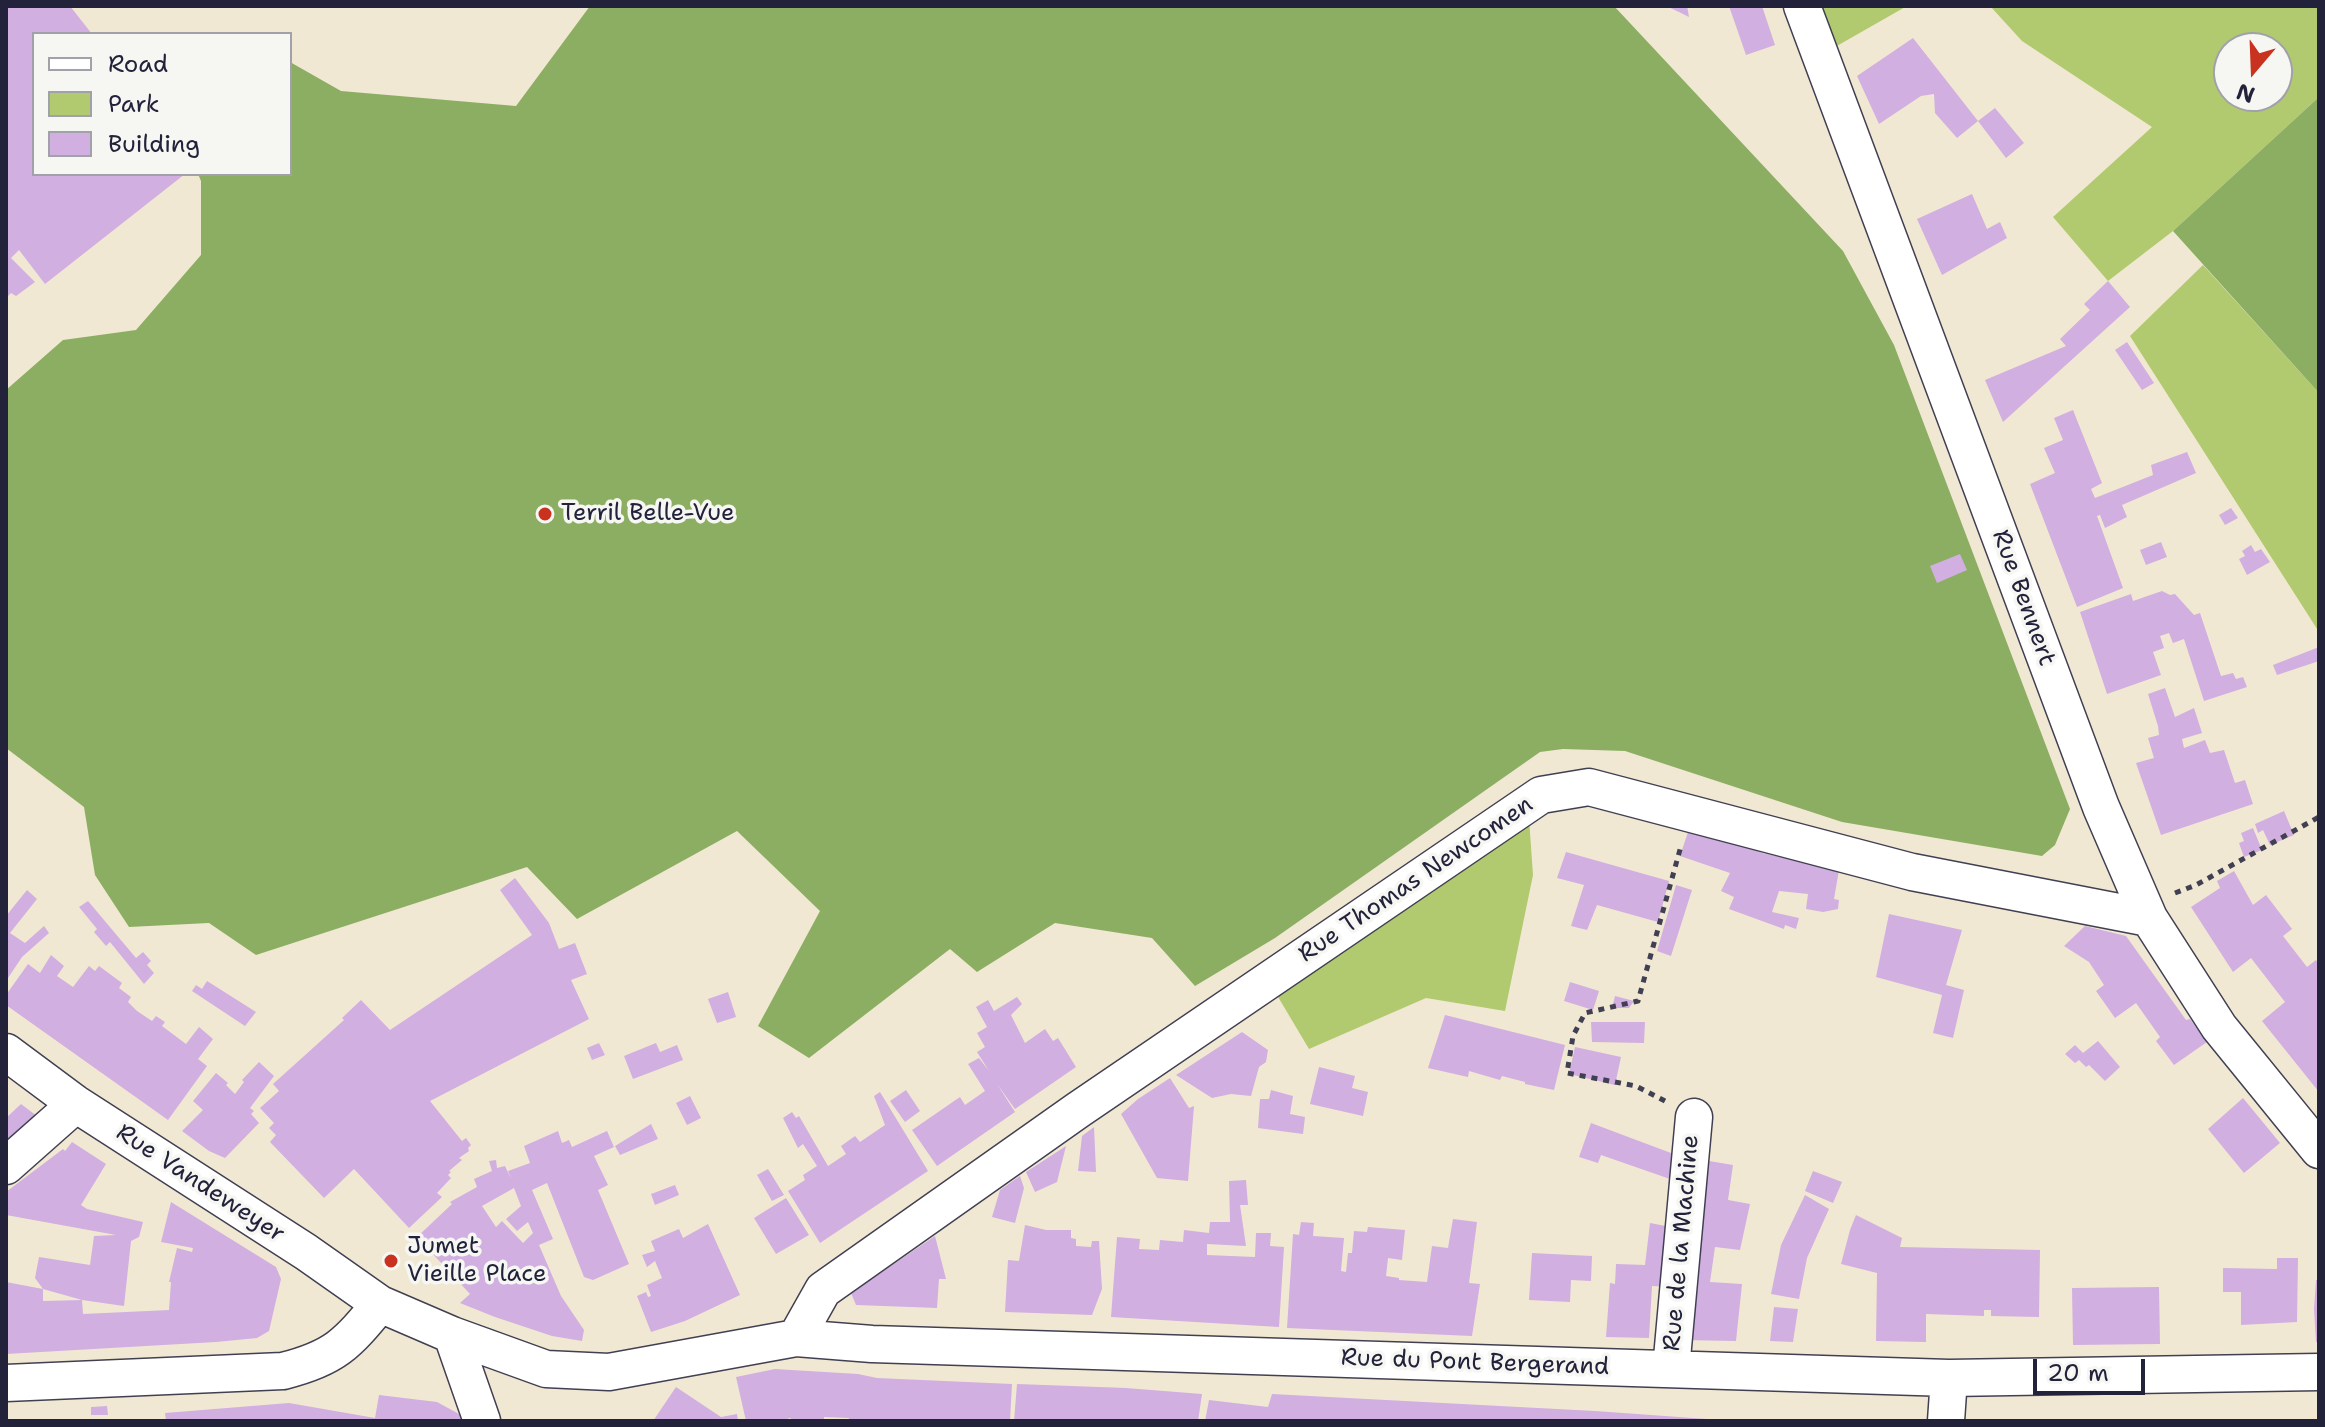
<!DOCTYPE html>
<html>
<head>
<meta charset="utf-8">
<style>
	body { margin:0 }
	#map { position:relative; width:2325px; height:1427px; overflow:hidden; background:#f1e8d3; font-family:"Shantell Sans",sans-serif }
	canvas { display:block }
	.frame { position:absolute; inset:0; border:8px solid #22223b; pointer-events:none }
	.legend { position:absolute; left:32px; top:32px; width:260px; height:144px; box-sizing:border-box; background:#f6f6f2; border:2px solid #a1a1a9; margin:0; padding:10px 14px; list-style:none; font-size:24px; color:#22223b }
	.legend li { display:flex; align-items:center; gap:16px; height:40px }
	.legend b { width:40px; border:2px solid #a1a1a9 }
	.north { position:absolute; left:2213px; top:32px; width:80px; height:80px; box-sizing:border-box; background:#f6f6f2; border:2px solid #a1a1a9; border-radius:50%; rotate:199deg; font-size:22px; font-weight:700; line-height:32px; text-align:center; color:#22223b }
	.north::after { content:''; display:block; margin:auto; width:28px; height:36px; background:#c8321e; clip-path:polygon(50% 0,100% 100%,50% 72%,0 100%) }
	.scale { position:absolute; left:2033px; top:1359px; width:112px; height:36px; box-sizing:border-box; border:4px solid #22223b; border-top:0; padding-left:10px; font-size:24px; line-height:28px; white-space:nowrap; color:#22223b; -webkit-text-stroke:6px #f6f6f2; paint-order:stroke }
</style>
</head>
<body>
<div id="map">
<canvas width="2325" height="1427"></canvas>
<div class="frame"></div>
<ul class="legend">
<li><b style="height:10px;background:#fff"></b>Road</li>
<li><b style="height:22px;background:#b1ca6f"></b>Park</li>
<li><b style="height:22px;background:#d1afe0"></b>Building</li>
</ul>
<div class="north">N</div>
<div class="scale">20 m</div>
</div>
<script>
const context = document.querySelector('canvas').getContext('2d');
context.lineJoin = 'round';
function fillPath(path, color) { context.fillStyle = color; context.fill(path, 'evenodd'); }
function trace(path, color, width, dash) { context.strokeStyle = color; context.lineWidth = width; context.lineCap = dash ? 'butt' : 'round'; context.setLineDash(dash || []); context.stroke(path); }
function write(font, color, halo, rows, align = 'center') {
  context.font = font + ' "Shantell Sans",sans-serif'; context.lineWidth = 7; context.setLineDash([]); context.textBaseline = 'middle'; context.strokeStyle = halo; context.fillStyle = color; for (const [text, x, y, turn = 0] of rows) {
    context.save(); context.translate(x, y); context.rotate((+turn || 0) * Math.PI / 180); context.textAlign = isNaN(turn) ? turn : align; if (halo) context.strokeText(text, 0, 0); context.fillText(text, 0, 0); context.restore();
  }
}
fillPath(new Path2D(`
	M1802,6H1907L1821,55Z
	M1990,6H2319V97L2173,231L2108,281L2053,217L2152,127L2022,41ZM2229,48H2277V96H2229Z
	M2203,265L2319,393V632L2130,336Z
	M1528,804L1533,875L1505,1011L1426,998L1309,1049L1268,980Z`), '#b1ca6f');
fillPath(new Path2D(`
	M590,6H1614L1843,251L1894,345L2070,809L2055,845L2042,856L1842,822L1625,751L1563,749L1540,752L1275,938L1195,986L1152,938L1055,923L977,972L950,949L809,1058L758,1026L820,911L737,831L577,919L527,867L256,955L209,923L129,927L95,875L84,807L6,748V390L63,340L136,330L201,255V181L198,174H290V62L341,91L516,106Z
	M2319,97V393L2173,231Z`), '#8cae62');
fillPath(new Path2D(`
	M6,6H70L92,34H34V174H185L45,284L19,250L11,258L35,282L16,296L11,293L6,298Z
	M1666,6H1687L1689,17L1679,12Z
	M1729,6H1762L1775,45L1746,55Z
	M1913,38L1978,121L1995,108L2024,143L2006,158L1978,121L1957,138L1935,113L1934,94L1921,96L1879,124L1857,76Z
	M1972,194L1987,229L2000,222L2007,238L1942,275L1917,219Z
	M2108,281L2130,307L2003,422L1985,380L2066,346L2060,339L2090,310L2084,304Z
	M2127,342L2154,383L2142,390L2115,350Z
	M2073,410L2102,483L2091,489L2095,498L2153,475L2151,465L2187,452L2196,473L2122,505L2127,517L2105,528L2100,515L2097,516L2123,588L2077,607L2030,484L2055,473L2044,448L2063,440L2054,418Z
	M2231,508L2238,518L2225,525L2219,515Z
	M2161,542L2167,557L2146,565L2140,550Z
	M2251,545L2255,552L2261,549L2270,562L2247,575L2239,559L2245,556L2242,551Z
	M1960,554L1967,570L1937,583L1930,566Z
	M2162,591L2170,595L2175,594L2194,615L2200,613L2221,676L2233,673L2236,679L2243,677L2247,687L2204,701L2184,639L2173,643L2169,633L2160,636L2164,648L2153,652L2161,675L2107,694L2080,612L2131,594L2133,601Z
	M2319,647V661L2277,675L2273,665Z
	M2165,688L2175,717L2194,708L2202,733L2182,739L2184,748L2205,740L2210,753L2224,750L2235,783L2245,780L2253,804L2161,835L2136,763L2154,758L2148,738L2159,735L2158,726L2148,694Z
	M2284,811L2294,835L2270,845L2263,830L2258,833L2255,824Z
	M1690,826L1716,833L1762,853L1839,870L1834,899L1839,900L1838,909L1823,912L1806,909L1808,894L1779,891L1772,912L1799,918L1796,929L1785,925L1784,929L1729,909L1734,897L1721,891L1730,873L1680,856Z
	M2253,828L2262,850L2244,857L2239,843L2244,841L2241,833Z
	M1566,852L1669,881L1658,922L1597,905L1587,930L1571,926L1584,885L1557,878Z
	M2234,871L2253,905L2266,895L2292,929L2283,936L2307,967L2316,960L2319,964V1092L2262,1021L2285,1002L2251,958L2233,972L2191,907L2220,888L2217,881Z
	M515,878L549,923L559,949L575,943L587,974L571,980L589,1019L430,1101L462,1141L466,1138L471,1145L468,1148L469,1151L459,1158L462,1160L449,1171L451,1172L448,1175L451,1178L437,1193L442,1197L409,1228L354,1169L324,1198L270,1142L276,1135L269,1128L274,1123L260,1108L279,1091L273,1084L344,1020L342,1018L361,1000L390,1030L532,935L500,890Z
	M1676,885L1692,890L1671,956L1657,951Z
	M27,890L37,899L10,933L25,943L44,926L49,933L22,957L6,981V916Z
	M88,901L136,958L143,952L151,961L147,965L154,973L144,984L110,942L106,946L94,932L97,929L79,907Z
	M1889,914L1962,930L1946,985L1964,990L1953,1038L1933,1033L1942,995L1876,977Z
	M2085,926L2126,936L2186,1020L2190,1019L2207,1042L2174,1065L2156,1041L2160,1037L2136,1003L2115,1018L2096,991L2104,985L2089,962L2064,946Z
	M51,955L64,966L57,976L73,987L89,966L95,971L99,966L122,983L119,988L131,997L128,1002L137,1011L152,1021L156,1016L165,1022L162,1026L186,1044L199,1027L213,1039L198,1059L207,1066L168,1120L6,1005V995L28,964L40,973Z
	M207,981L256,1012L245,1026L192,991L196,985L202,989Z
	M1570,982L1599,991L1593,1010L1564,1001Z
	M728,992L736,1017L717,1023L708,999Z
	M1615,996L1634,1001L1629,1008H1612Z
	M1017,997L1022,1004L1011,1015L1025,1043L1045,1029L1053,1041L1058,1038L1076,1067L1015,1109L997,1084L1015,1112L937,1166L912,1130L960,1097L965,1105L985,1091L968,1064L979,1058L989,1071L977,1052L985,1047L977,1033L987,1027L976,1007L988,1000L994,1011Z
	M1445,1015L1565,1045L1554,1090L1525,1084V1082L1502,1076L1500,1080L1469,1071L1468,1077L1428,1068Z
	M1591,1022H1645L1644,1043L1592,1042Z
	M1242,1032L1268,1050L1266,1062L1259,1067L1251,1096L1231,1094L1212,1098L1176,1075Z
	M2098,1041L2120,1067L2105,1081L2089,1065L2086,1067L2079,1060L2075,1063L2065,1054L2075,1045L2083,1053Z
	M599,1043L605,1055L592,1060L587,1048Z
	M656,1043L660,1052L677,1045L683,1060L633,1079L624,1056Z
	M1575,1047L1621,1057L1615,1085L1569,1074Z
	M259,1062L274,1076L250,1108L254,1111L251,1114L259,1123L225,1158L209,1151L182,1131L203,1110L193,1101L216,1073L228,1083L226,1085L235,1094L244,1082L242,1080Z
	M1319,1067L1355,1076L1352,1088L1368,1092L1363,1116L1310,1104Z
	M1170,1078L1189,1108L1194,1106L1188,1181L1157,1178L1121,1114L1138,1099Z
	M906,1090L920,1111L905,1122L890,1101Z
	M1271,1090L1293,1096L1290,1114L1305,1117L1303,1134L1258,1128L1260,1099H1269Z
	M880,1092L928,1171L820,1243L788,1191L805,1180L803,1175L817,1166L803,1144L798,1148L783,1118L792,1112L796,1118L799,1116L828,1166L846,1154L841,1146L855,1136L860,1142L885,1125L874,1096Z
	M690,1096L701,1118L687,1125L676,1103Z
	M2243,1098L2280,1143L2244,1173L2208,1129Z
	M21,1104L41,1119L6,1146V1118Z
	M1591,1123L1679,1156L1670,1179L1601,1155L1598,1163L1579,1157Z
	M651,1124L658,1139L620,1155L615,1146Z
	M1094,1127L1096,1172L1078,1171L1082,1136Z
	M558,1131L562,1143L569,1140L572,1147L607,1131L614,1147L594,1156L608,1185L598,1190L629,1264L593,1280L584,1277L547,1183L532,1190L553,1239L539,1245L561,1296L584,1330L582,1341L552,1336L495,1317L460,1303L470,1294L417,1237L452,1204L450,1202L477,1187L474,1179L492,1171L489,1161L496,1160L497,1168L505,1166L511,1179L508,1171L530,1163L524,1146ZM514,1188L521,1206L506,1219L517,1231L528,1222L533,1233L523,1243L502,1221L496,1227L482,1206Z
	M72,1142L106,1164L81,1205L87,1209L143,1222L139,1237L131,1241L124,1306L82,1300L43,1289V1301L82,1300L83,1314L169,1310L171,1282H169L177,1248L192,1252L193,1248L161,1242L171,1202L276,1267L281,1279L269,1331L257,1338L216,1342L6,1354V1282L43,1289L35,1278L39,1257L90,1265L94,1236L116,1235L6,1215V1192L63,1149L65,1151Z
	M1066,1146L1057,1182L1035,1192L1026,1172Z
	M1703,1160L1733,1165L1728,1200L1750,1204L1740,1250L1715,1247L1710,1282L1742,1284L1736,1341L1680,1340Z
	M768,1169L784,1195L772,1201L757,1175Z
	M1813,1171L1842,1182L1833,1203L1805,1191Z
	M1020,1176L1024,1188L1015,1223L992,1217L1000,1190Z
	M1246,1180L1248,1205H1240L1246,1246L1207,1244V1255L1255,1257L1256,1233H1271L1270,1246L1284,1247L1279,1327L1111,1317L1117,1237L1140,1239L1139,1249L1159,1250L1160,1240L1183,1242L1184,1230L1209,1233L1210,1222H1230L1229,1181Z
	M675,1185L679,1195L655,1205L651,1194Z
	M1805,1195L1829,1209L1807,1258L1799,1299L1771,1294L1781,1245Z
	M786,1198L809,1235L776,1254L754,1218Z
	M1856,1215L1902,1238L1900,1247L2040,1250L2039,1317L1991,1316V1310H1984V1316L1926,1314V1342L1876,1341L1877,1273L1841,1264L1850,1230Z
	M1453,1219L1477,1222L1469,1283L1480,1284L1472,1336L1287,1328L1293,1234L1299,1235L1301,1222L1314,1223L1313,1236L1344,1238L1341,1271L1346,1272L1348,1253H1352L1354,1231L1367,1232L1368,1227L1405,1230L1402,1260L1388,1258L1386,1276L1399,1278V1280L1427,1282L1432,1246L1448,1248Z
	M1650,1223L1676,1228L1669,1287L1652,1286L1649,1338L1606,1337L1610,1283L1615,1284L1616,1264L1645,1265Z
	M708,1224L740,1295L685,1321L651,1332L637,1296L646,1292L648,1297L651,1296L647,1285L662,1278L655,1261L647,1267L642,1255L655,1251L651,1241L679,1229L683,1238Z
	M1025,1225L1046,1230H1071V1238L1076,1239V1246L1091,1247L1092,1241H1099L1102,1289L1092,1315L1005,1312L1008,1260L1019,1261Z
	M935,1236L946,1279H939L937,1308L856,1305L851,1293Z
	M1532,1253L1592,1256L1591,1281L1571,1280L1570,1302L1529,1300Z
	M2277,1258H2298L2297,1322L2241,1325V1292H2223V1268L2277,1269Z
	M2316,1280H2319V1343L2316,1342L2314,1309Z
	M2159,1287L2160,1344L2073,1345L2072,1288Z
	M1774,1307L1798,1309L1793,1342L1770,1341Z
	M775,1369L858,1374L877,1378L1012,1384L1010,1421H848L849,1418L824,1417V1421H791V1418L777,1421H746L736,1377Z
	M1017,1384L1126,1388L1202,1394L1198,1421H1014Z
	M676,1387L721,1417L737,1414L738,1421H653Z
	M1272,1394L1595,1411L1707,1419V1421H1205L1209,1400L1268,1407Z
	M379,1395L437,1402L459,1414L463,1421H166L165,1413L289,1403L375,1418Z
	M107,1406L108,1415H91V1407Z`), '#d1afe0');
const minor = new Path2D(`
	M1802,6L2101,807L2149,918L2219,1027L2319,1150
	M6,1052L76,1104L306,1252L380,1304L452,1335L546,1369L609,1372L796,1338L872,1344L1949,1378L2319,1372
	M6,1166L76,1104
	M452,1335L482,1421
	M796,1338L823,1290L1078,1110L1541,795L1589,787L1912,872L2149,918
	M1671,1369L1694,1117
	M6,1383L283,1371C335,1358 347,1344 380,1304
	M1946,1421L1949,1378`);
trace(minor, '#414052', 39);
trace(new Path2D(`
	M2175,893L2196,885L2319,817
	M1665,1101L1636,1086L1567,1073L1573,1036L1585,1013L1638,1001L1681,846`), '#414052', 5, [6, 6]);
trace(minor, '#fff', 36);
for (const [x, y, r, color] of [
	[545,514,8,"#c8321e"],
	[391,1261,8,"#c8321e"]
]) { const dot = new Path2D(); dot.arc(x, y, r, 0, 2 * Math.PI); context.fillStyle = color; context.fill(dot); trace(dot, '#f6f6f2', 3); }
write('24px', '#22223b', '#f6f6f2', [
	["Terril Belle-Vue",561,514],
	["Jumet",407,1247],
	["Vieille Place",407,1275]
], 'left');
write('24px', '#22223b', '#f6f6f2', [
	["Rue Bennert",2023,598,70],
	["Rue Thomas Newcomen",1416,880,-34],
	["Rue Vandeweyer",200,1184,33],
	["Rue de la Machine",1682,1243,-85],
	["Rue du Pont Bergerand",1475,1363,2]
]);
</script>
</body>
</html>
